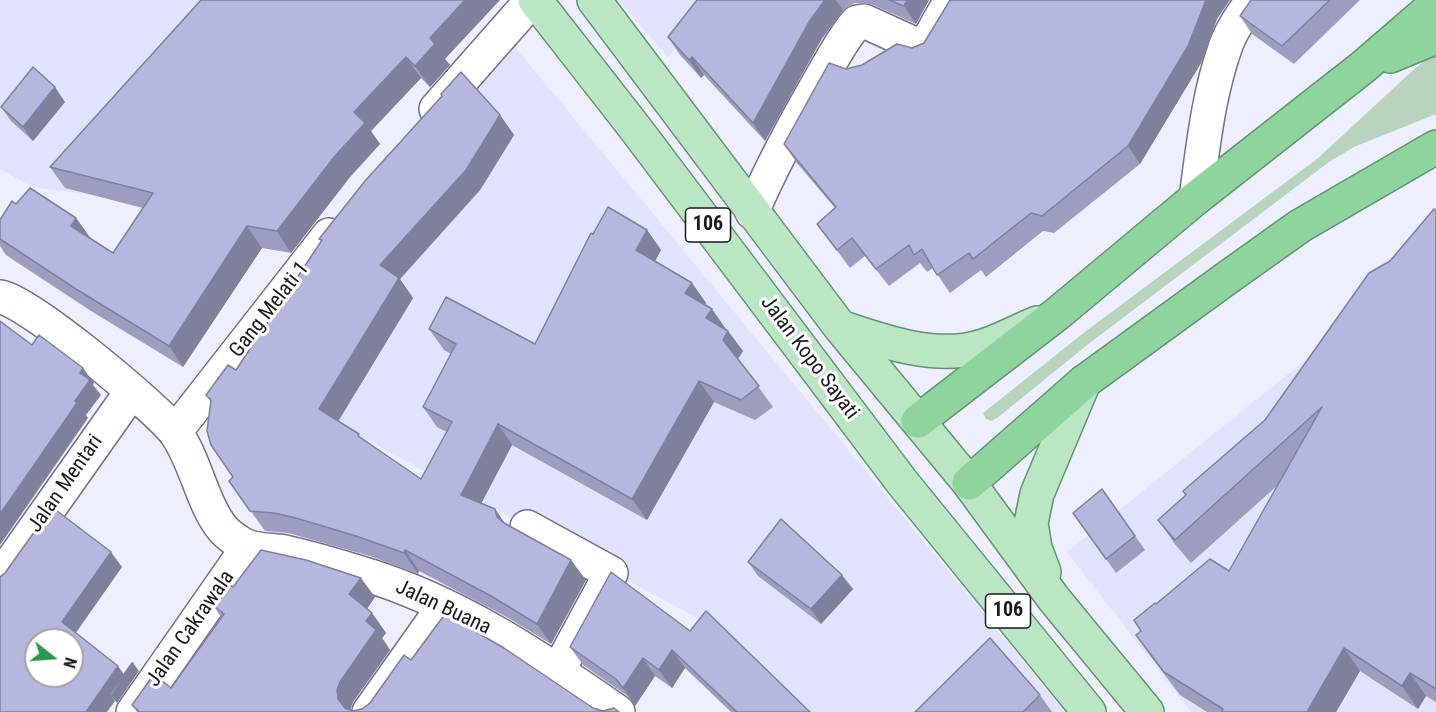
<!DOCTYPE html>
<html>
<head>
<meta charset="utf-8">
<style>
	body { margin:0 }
	#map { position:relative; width:1436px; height:712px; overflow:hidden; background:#edeeff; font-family:"Roboto Condensed",sans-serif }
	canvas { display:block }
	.north { position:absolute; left:24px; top:628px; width:60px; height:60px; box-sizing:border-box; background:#fff; border:2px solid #a3a3a6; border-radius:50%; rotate:107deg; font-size:16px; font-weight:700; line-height:24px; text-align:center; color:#191920 }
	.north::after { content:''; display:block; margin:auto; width:21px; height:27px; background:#2b964e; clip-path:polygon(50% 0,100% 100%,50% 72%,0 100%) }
</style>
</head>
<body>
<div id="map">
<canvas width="1436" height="712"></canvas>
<div class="north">N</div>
</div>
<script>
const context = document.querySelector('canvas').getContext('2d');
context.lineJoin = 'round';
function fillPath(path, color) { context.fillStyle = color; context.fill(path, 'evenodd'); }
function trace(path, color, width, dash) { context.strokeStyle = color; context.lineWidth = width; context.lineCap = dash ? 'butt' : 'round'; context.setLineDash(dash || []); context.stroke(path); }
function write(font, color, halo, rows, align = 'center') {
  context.font = font + ' "Roboto Condensed",sans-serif'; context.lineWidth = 6; context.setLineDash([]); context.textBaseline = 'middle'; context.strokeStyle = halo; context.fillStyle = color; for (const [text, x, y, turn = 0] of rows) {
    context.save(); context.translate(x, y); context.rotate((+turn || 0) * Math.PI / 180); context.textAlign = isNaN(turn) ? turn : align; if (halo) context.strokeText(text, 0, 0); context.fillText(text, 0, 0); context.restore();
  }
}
fillPath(new Path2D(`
	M0,0H394L133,200L32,187L0,169Z
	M618,0H714L668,57Z
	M511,42L1065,712H792L716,628L313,411L256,375Z
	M1436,255V712H1191L1067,552Z`), '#e1e2fe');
fillPath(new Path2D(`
	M1436,54V114L1354,147L1329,162L1091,342L997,418L991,421L986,419L983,413L1086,331L1317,159L1411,72L1431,55Z`), '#b8d4bd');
const minor = new Path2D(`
	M436,109L532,0
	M1196,198C1203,148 1208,96 1225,48C1231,30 1242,15 1253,0
	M752,212C772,166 795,123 820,80C832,60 842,39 857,22L864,21L921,47L925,46L951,0
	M0,297C26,299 157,408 175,432C195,458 202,504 223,529C228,535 242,545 249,547C261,551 274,550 285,552C312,558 339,566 364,574C457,602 539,657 618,712
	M175,432L329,235
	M527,527L611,573L558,671
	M0,578L132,391
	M133,712L248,547
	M369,712L444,606`);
const major = new Path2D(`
	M535,0L635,128L902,482L1089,712
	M594,0L840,327L969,483L1054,599L1147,712
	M840,327C882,341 931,359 976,348C997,343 1017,331 1037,323
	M1044,572L1035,548L1031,523L1037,494L1084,382`);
const highway = new Path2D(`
	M1390,56L1436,37
	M918,421L1057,314L1196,198L1363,67L1436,4
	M969,483L1084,382L1227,278L1300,226L1436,147`);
trace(minor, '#707183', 36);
trace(major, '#649371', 36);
trace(highway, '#649371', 36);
trace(minor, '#fff', 33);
trace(major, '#bbe6c4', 33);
trace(highway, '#8dd59c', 33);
fillPath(new Path2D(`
	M201,0L445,59L450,65L430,87L421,78L371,131L380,144L350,177L291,253L262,248L183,367L91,311L6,255L0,246V220L16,204L76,218L91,239L113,253L143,208L65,188L50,167Z
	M697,0H929L916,24L871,4L854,3L843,10L821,40L765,141L704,75L701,78L680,55L668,37Z
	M1251,0H1360L1294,64L1252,34L1240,16Z
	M1217,19L1201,63L1140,164L1054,233L1043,231L986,277L981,270L950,293L933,268L927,272L920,263L889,286L865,256L850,268L817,224L835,208L796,162L784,144L846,69L862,65L924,43Z
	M65,102L33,141L11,121L1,107Z
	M500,115L514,135L480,190L400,279L413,298L338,421L421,479L447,432L437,427L423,407L451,354L444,350L429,329L535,344L593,234L647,230L661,250L655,261L692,283L706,303L705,305L726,329L743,351L738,359L773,407L755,420L714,402L647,520L512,445L481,504L495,509L505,524L586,580L551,644L505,616L419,571L418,574L370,556L310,539L288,533L265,531L229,481L233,477L211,402L206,395L236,370L321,241L319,239Z
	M1436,210V702L1426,696L1418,709L1360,671L1336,712H1207L1180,695L1152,658L1136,635L1141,631L1156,604L1229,571L1279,484L1191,563L1174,543L1158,520L1186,496L1183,491L1265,420L1390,261Z
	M1102,489L1145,550L1116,573L1073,513Z
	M748,562L853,589L821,624L758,576Z
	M233,587L375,597L367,609L372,613L386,633L382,638L390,650L353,702L350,710L353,711L362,709L370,703L411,660L603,711L619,712H137L132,705L171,688L221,617L213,605Z
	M690,631L810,712H731L685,668L672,688L655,676L635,706L629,697L583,665L570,647Z
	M1040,695L1052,712H915Z`), '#9d9dbf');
fillPath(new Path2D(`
	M465,0H500L445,59L450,65L430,87L415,66L430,38Z
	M825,0H836L843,10L821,40L765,141L753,123L809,22Z
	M907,0H929L916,24L904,6Z
	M1206,0H1230L1217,19L1201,63L1140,164L1128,146Z
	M406,57L421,78L371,131L380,144L350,177L291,253L277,231L354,112Z
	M692,57L704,75L701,78L689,60Z
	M55,87L65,102L33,141L23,127Z
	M500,115L514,135L480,190L400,279L413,298L333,430L319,409L380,265Z
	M76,218L91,239L71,226Z
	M247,226L262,248L183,367L169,346Z
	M647,230L661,250L650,270L636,250Z
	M692,283L706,303L699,314L685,293Z
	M712,309L726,329L706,318Z
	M728,331L743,351L737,360L723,340Z
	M83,368L94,383L93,385L101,395L86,415L88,418L0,545V514L75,401L80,373Z
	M699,381L714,402L647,520L632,499Z
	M498,424L512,445L475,515L461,495Z
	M495,509L509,529L497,517Z
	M405,550L419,571L418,574L404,553Z
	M111,552L122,567L73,637L62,622Z
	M571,560L586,580L551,644L537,624Z
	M842,575L853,589L821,624L811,609Z
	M361,578L375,597L363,614L349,594Z
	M372,613L386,633L382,638L390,650L353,702L350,710L347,712L338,699L337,690L366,621Z
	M1344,648L1360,671L1336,712H1307Z
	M672,650L685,668L672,688L659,670Z
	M643,658L655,676L635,706L623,688Z
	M133,663L139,671L117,703L110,694L115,701L107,712H86L118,666L125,676Z
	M1410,673L1426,696L1418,709L1402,686Z`), '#7f809b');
const building = new Path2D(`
	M201,0H465L430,38L435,44L415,66L406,57L354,112L365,123L335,156L277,231L247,226L169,346L76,289L0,239V220L12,201L16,204L30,188L76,218L71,226L113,253L153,193L50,167Z
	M697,0H825L809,22L753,123L692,57L689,60L668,37Z
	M889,0H907L904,6Z
	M950,0H1206L1188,46L1128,146L1042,216L1031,213L973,259L969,253L937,275L922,249L914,255L909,245L876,269L852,238L837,250L817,224L836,207L784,144L829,63L846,69L862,65L897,44L912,48L924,43Z
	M1251,0H1330L1282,46L1240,16Z
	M33,67L55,87L23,127L1,107Z
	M461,72L500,115L466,170L380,265L399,278L319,409L359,434L358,436L421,479L452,422L423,407L456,344L429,329L446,297L535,344L591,233L593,234L608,207L647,230L636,250L692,283L685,293L712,309L706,318L728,331L723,340L759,386L741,400L699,381L632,499L498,424L461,495L495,509L497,517L504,523L571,560L537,624L491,596L405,550L404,553L356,536L296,518L274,513L250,511L229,481L233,477L211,445L207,431L211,400L206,395L228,365L236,370L322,240L319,239L365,181L442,96L441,94Z
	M1434,209L1436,210V689L1410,673L1402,686L1344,648L1307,712H1222L1223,709L1164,672L1136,635L1141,631L1134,620L1155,603L1156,604L1210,559L1229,571L1322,407L1175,540L1158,520L1186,495L1183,491L1265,420L1369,273L1390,261Z
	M0,321L32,345L39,335L83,368L80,373L90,380L75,401L77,403L0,514Z
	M1102,489L1135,536L1106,559L1073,513Z
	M52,507L111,552L62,622L118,666L86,712H0V577L5,573ZM36,640H72V676H36Z
	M781,519L842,575L811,609L748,562Z
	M261,550L306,560L361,578L349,594L372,613L366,621L376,630L340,682L337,690L338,699L345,708L353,711L362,709L370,703L404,655L411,660L445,614L504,648L593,708L603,711L614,708L619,712H140L132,705L154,674L171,688L224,614L213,605L228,584L233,587Z
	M611,572L690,631L706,611L810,712H737L672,650L659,670L643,658L623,688L616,679L570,647Z
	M990,638L1040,695L1023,712H915Z
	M132,663H133L112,695L110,694Z`);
fillPath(building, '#b6b7de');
trace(building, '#7f809b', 1.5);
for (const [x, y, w] of [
	[708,225,45],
	[1008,611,45]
]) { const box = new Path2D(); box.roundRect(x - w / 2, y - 17, w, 34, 4.5); context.fillStyle = '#fff'; context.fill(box); trace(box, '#191920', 1.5); }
write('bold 20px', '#191920', null, [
	["106",708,225],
	["106",1008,611]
]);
write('21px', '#191920', '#fff', [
	["Gang Melati 1",270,310,-52],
	["Jalan Kopo Sayati",809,358,53],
	["Jalan Mentari",66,484,-55],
	["Jalan Buana",443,608,25],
	["Jalan Cakrawala",191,629,-55]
]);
</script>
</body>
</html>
